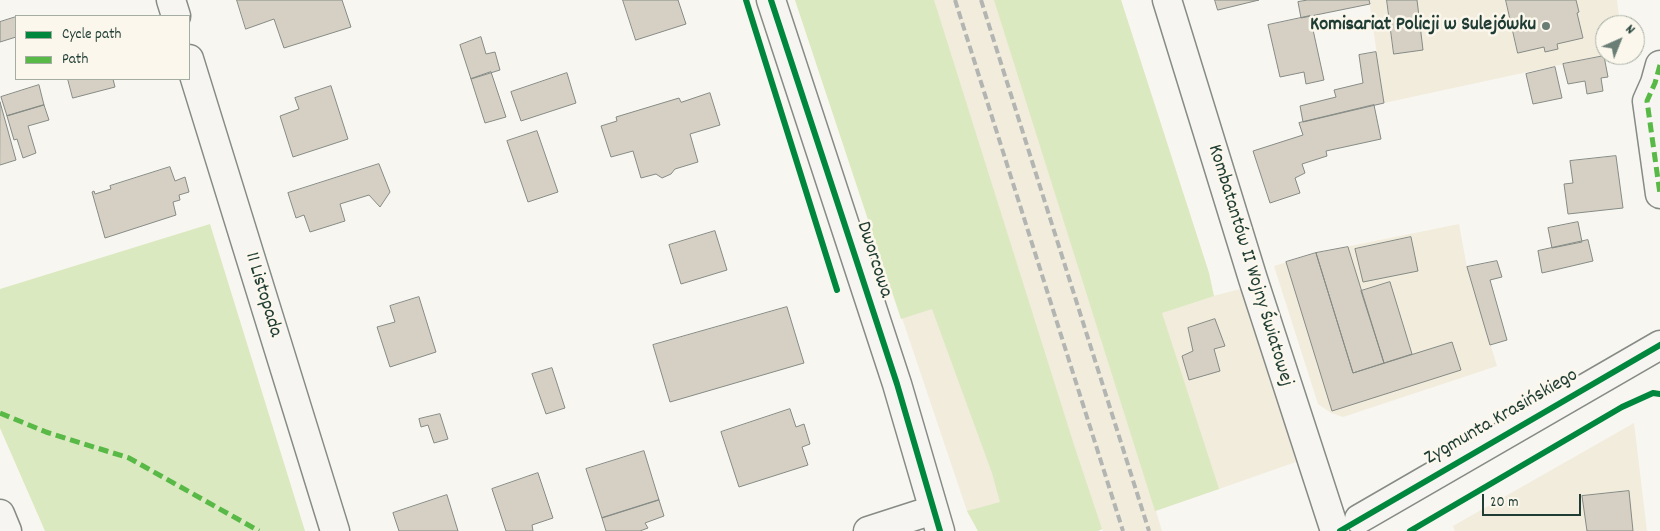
<!DOCTYPE html>
<html>
<head>
<meta charset="utf-8">
<style>
	body { margin:0 }
	#map { position:relative; width:1660px; height:531px; overflow:hidden; background:#f8f6f0; font-family:Dekko,sans-serif }
	canvas { display:block }
	.legend { position:absolute; left:15px; top:15px; width:175px; height:65px; box-sizing:border-box; background:#fbf7ec; border:1px solid #a3ada2; margin:0; padding:6px 9px; list-style:none; font-size:15px; color:#1f3d34 }
	.legend li { display:flex; align-items:center; gap:10px; height:25px }
	.legend b { width:25px; border:1px solid #a3ada2 }
	.north { position:absolute; left:1595px; top:15px; width:50px; height:50px; box-sizing:border-box; background:#fbf7ec; border:1px solid #a3ada2; border-radius:50%; rotate:44deg; font-size:14px; font-weight:700; line-height:20px; text-align:center; color:#1f3d34 }
	.north::after { content:''; display:block; margin:auto; width:18px; height:22px; background:#6b7e76; clip-path:polygon(50% 0,100% 100%,50% 72%,0 100%) }
	.scale { position:absolute; left:1482px; top:494px; width:99px; height:22px; box-sizing:border-box; border:2px solid #1f3d34; border-top:0; padding-left:6px; font-size:15px; line-height:18px; white-space:nowrap; color:#1f3d34; -webkit-text-stroke:4px #fbf7ec; paint-order:stroke }
</style>
</head>
<body>
<div id="map">
<canvas width="1660" height="531"></canvas>
<ul class="legend">
<li><b style="height:6px;background:#00873e"></b>Cycle path</li>
<li><b style="height:6px;background:#58b947"></b>Path</li>
</ul>
<div class="north">N</div>
<div class="scale">20 m</div>
</div>
<script>
const context = document.querySelector('canvas').getContext('2d');
context.lineJoin = 'round';
function fillPath(path, color) { context.fillStyle = color; context.fill(path, 'evenodd'); }
function trace(path, color, width, dash) { context.strokeStyle = color; context.lineWidth = width; context.lineCap = dash ? 'butt' : 'round'; context.setLineDash(dash || []); context.stroke(path); }
function write(font, color, halo, rows, align = 'center') {
  context.font = font + ' Dekko,sans-serif'; context.lineWidth = 5; context.setLineDash([]); context.textBaseline = 'middle'; context.strokeStyle = halo; context.fillStyle = color; for (const [text, x, y, turn = 0] of rows) {
    context.save(); context.translate(x, y); context.rotate((+turn || 0) * Math.PI / 180); context.textAlign = isNaN(turn) ? turn : align; if (halo) context.strokeText(text, 0, 0); context.fillText(text, 0, 0); context.restore();
  }
}
fillPath(new Path2D(`
	M795,0H1121L1209,273L1213,296L1244,288L1296,462L1156,511L1162,531H1103L1102,529L1098,531H978L967,511Z
	M1369,0H1617L1620,25H1605L1606,55L1384,103Z
	M1459,224L1467,267L1497,366L1343,417L1331,413L1318,404L1274,266L1316,253Z
	M1634,423L1647,531H1455L1453,526Z`), '#f2ecdd');
fillPath(new Path2D(`
	M795,0H934L1074,445L1102,529L1098,531H978L967,511L1000,502L992,473L932,309L901,319Z
	M994,0H1121L1209,273L1214,296L1162,313L1219,489L1155,511Z
	M210,224L305,531H45L0,428V289Z`), '#dae9bf');
const building = new Path2D(`
	M237,0H342L351,27L284,48L274,19L246,29Z
	M623,0H678L686,24L636,40Z
	M1215,0H1259L1218,10Z
	M1308,0H1369L1370,4L1301,18L1298,2Z
	M1387,0H1417L1423,50L1394,54Z
	M1506,0H1576L1579,12L1577,13L1583,38L1557,44L1558,49L1545,52L1544,47L1518,53Z
	M1310,16L1324,80L1306,84L1304,72L1280,77L1268,25Z
	M16,17V37L0,42V22Z
	M481,37L486,54L495,52L500,70L471,79L460,45Z
	M1376,52L1384,103L1303,122L1300,106L1336,97L1334,90L1363,83L1359,55Z
	M1604,56L1608,77L1601,78L1603,91L1587,94L1585,81L1568,84L1563,64Z
	M1555,67L1562,98L1533,104L1526,74Z
	M491,72L506,117L485,123L471,79Z
	M567,73L576,103L521,121L511,92Z
	M68,79H113L115,87L73,98Z
	M39,85L44,105L7,116L1,97Z
	M331,86L348,139L293,157L280,116L299,109L295,98Z
	M710,93L720,125L690,134L698,162L675,169L671,174L662,178L656,174L641,178L633,151L611,157L601,126L617,121L616,117L679,98L681,102Z
	M0,102L16,160L0,165Z
	M44,105L49,120L28,126L36,153L23,158L17,139L14,140L7,116Z
	M1374,105L1381,139L1326,151L1327,156L1302,164L1305,173L1295,178L1300,193L1270,203L1253,151L1303,135L1299,123Z
	M537,131L558,192L528,202L507,141Z
	M1616,156L1623,208L1568,214L1564,184L1573,183L1570,161Z
	M379,164L390,192L380,207L369,195L340,204L345,221L310,232L304,215L296,218L288,193Z
	M170,167L175,181L185,177L189,192L179,195L180,200L173,202L176,215L105,238L92,192L94,191L95,194L111,189L110,186Z
	M1578,222L1582,242L1552,248L1548,228Z
	M715,231L727,270L681,284L669,245Z
	M1411,237L1418,271L1363,282L1355,249Z
	M1588,240L1593,261L1542,273L1538,251Z
	M1348,247L1384,363L1353,373L1316,253Z
	M1316,253L1353,373L1452,342L1461,370L1332,411L1286,262Z
	M1497,261L1502,277L1490,280L1507,340L1490,345L1467,267Z
	M1390,282L1412,354L1384,363L1361,291Z
	M419,297L436,352L390,367L377,327L395,322L390,306Z
	M787,307L804,363L670,402L653,345Z
	M1215,319L1225,346L1214,349L1220,371L1189,380L1182,356L1193,351L1188,328Z
	M552,368L565,408L546,414L532,374Z
	M790,409L796,427L804,424L810,444L802,447L808,465L739,487L721,432Z
	M440,414L448,439L434,443L428,425L421,427L419,419Z
	M644,451L659,500L602,518L586,469Z
	M538,473L553,518L532,525L533,531H506L492,489Z
	M1629,491L1633,531H1587L1582,496Z
	M447,495L458,531H399L393,513Z
	M659,500L664,516L645,523L648,528L640,531H606L602,518Z`);
fillPath(building, '#d5d0c3');
trace(building, '#868b86', 1);
const minor = new Path2D(`
	M171,0L176,16
	M771,0L897,384L940,531
	M1167,0L1253,279L1335,531
	M189,59L335,531
	M1660,65L1655,83L1647,101L1660,194
	M0,514L7,531
	M868,531L933,510`);
const tertiary = new Path2D(`
	M1359,519L1660,345`);
trace(minor, '#868b86', 31);
trace(tertiary, '#868b86', 31);
trace(minor, '#f6f5f1', 28);
trace(tertiary, '#f6f5f1', 28);
trace(new Path2D(`
	M955,0L1123,531
	M981,0L1149,531`), '#b2b5b1', 4, [8, 4]);
trace(new Path2D(`
	M1660,65L1655,83L1647,101L1660,194
	M0,413L46,432L129,458L259,531`), '#58b947', 5, [10, 5]);
trace(new Path2D(`
	M746,0L837,290
	M771,0L897,384L940,531
	M1340,531L1660,345
	M1410,531L1622,407L1653,393L1660,394`), '#00873e', 6);
for (const [x, y, r, color] of [
	[1546,26,5,"#6b7e76"]
]) { const dot = new Path2D(); dot.arc(x, y, r, 0, 2 * Math.PI); context.fillStyle = color; context.fill(dot); trace(dot, '#fbf7ec', 2); }
write('bold 20px', '#1f3d34', '#fbf7ec', [
	["Komisariat Policji w Sulejówku",1536,26]
], 'right');
write('20px', '#1f3d34', '#fbf7ec', [
	["Dworcowa",873,260,72],
	["Kombatantów II Wojny Światowej",1249,266,73],
	["11 Listopada",262,295,73],
	["Zygmunta Krasińskiego",1502,418,-30]
]);
</script>
</body>
</html>
